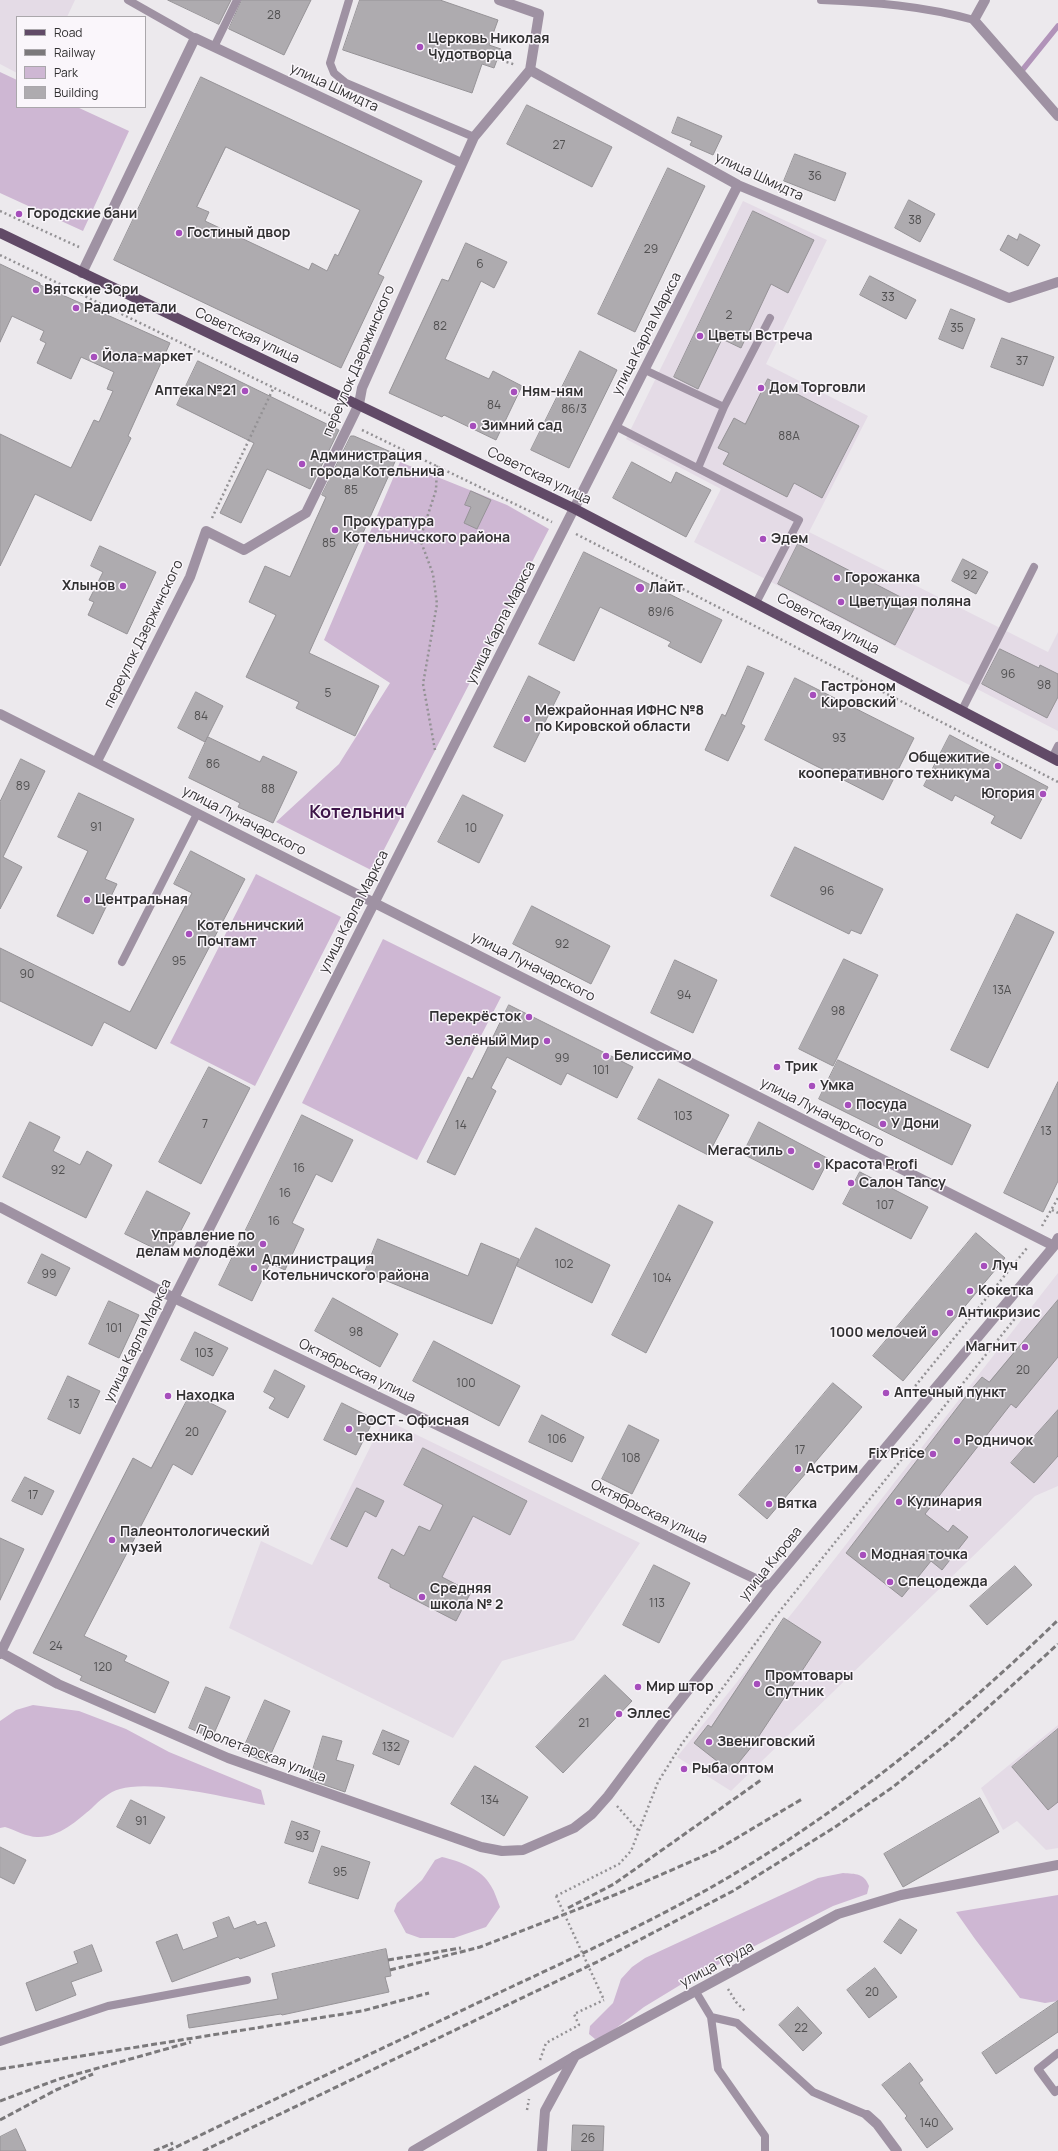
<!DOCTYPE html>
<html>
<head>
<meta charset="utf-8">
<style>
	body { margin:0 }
	#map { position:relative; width:1058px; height:2151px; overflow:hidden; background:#ece9ed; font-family:Manrope,sans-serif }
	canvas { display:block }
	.legend { position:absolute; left:16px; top:16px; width:130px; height:92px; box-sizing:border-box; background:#faf6fb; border:1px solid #aaa7ab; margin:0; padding:5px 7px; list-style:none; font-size:12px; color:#323132 }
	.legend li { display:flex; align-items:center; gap:8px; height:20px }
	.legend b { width:20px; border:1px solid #aaa7ab }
</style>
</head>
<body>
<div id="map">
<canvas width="1058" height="2151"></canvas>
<ul class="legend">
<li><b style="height:5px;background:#614a67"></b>Road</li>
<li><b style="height:5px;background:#7b797b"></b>Railway</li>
<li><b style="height:11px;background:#ceb7d3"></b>Park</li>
<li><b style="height:11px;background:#aeabaf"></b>Building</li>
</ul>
</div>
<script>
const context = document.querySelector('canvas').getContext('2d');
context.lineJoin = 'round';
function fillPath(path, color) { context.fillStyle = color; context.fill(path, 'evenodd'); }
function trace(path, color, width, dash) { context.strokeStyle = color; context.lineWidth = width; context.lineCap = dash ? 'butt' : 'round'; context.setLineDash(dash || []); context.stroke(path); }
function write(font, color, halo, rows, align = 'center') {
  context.font = font + ' Manrope,sans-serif'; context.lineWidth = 3; context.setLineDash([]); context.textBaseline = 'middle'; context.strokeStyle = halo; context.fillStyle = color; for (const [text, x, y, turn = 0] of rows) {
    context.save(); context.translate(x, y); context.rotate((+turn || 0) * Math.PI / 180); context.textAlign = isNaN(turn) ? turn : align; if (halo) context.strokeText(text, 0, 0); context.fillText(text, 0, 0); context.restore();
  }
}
fillPath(new Path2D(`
	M0,0H75L67,17H17V73L0,64Z
	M743,201L827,240L766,364L868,416L809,532L1048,652L1058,632V731L694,542L721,489L626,439Z
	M1058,1273V1486L1035,1496L731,1791L677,1757L801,1602Z
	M384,1419L640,1543L574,1640L502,1661L453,1738L229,1628L261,1541L312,1565Z
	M1058,1725V1848L1046,1850L1017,1821L1003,1830L981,1788Z`), '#e4dbe6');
fillPath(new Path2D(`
	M0,72L17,80V107H77L129,131L83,231L0,193Z
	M400,462L507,505L549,529L373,871L276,822L339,764L390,683L324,640Z
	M256,874L341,917L255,1086L170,1043Z
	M383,939L501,997L417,1160L302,1103Z
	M33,1705L79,1711L126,1729L169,1752L261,1790L265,1805C229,1798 152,1779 120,1789C109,1792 100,1800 92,1808C77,1821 58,1838 37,1837C27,1837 15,1830 5,1827L0,1828V1721L16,1710Z
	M442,1857C459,1861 482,1869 491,1886C495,1892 497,1900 500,1907L486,1927L454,1938H420L406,1933L394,1911L397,1903L422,1880L435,1860Z
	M843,1873C856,1874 864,1873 869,1886L867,1894L833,1906L690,1979L644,2007L603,2038L595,2039L589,2034L590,2026L613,2003L621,1979L632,1967L645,1958L818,1878Z
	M1058,1895V2001L1045,2003L1020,1998L975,1939L956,1912Z`), '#ceb7d3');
trace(new Path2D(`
	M1020,73L1058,26`), '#b193b9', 5.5);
const building = new Path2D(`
	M168,0H231L219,24Z
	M242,0H311L284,55L229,29Z
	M360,0H440L498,20L489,45L501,49L494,68L482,64L472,93L343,50Z
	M201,77L422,181L378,274L384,277L341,368L114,260ZM226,147L360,210L338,256L335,254L327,271L312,263L309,270L205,221L209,212L197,207Z
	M527,105L612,147L592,187L507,144Z
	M678,117L722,136L713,155L690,145L692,141L672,133Z
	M795,154L846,173L835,201L784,181Z
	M668,168L705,186L635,332L598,314Z
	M909,200L935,214L920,242L895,228Z
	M753,211L814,240L788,293L771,284L741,348L722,339L698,389L674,377Z
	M1020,234L1040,245L1028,266L1000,250L1008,235L1017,240Z
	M466,243L507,262L494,288L481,281L445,359L489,379L493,371L522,386L496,440L444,415L442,417L389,393L442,279L448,281Z
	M0,264L40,283V285L170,343L128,436L131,438L91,521L35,494L0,566V434L71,468L94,420L99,422L113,391L107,389L114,372L81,357L71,379L37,363L46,343L40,340L44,331L12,316L0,342Z
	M870,276L916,300L906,319L860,295Z
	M951,309L975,319L963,349L939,339Z
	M1002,338L1054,357L1043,386L991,367Z
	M580,351L617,370L569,468L531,450Z
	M198,361L339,430L310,489L267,469L241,523L220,513L254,443L177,405Z
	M768,379L859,426L822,498L794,483L787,497L723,464L729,453L718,448L734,418L745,424Z
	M351,436H354L398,455L309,653L379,686L355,736L296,708L299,702L246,677L276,615L249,602L265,566L290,577L326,497L322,495Z
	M632,462L671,483L676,472L711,490L686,537L613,498Z
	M471,491L491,500L477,529L464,523L471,507L465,505Z
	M798,544L916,605L895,645L778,584Z
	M100,546L156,572L127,634L88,615L94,602L89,600L103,572L91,566Z
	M584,552L722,620L701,663L668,646L671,642L600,607L574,661L539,644Z
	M963,559L988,572L976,594L952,581Z
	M1000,649L1039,668L1040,665L1058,674V697L1047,718L982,684Z
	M748,666L764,673L741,724L745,726L728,761L705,750L722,714L725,716Z
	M529,676L560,692L525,762L494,747Z
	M795,678L914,738L883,800L765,740Z
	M196,692L223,706L205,742L178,728Z
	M950,735L1048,787L1021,839L991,823L995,816L955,795L952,801L924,786Z
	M208,737L260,762L263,756L297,772L273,823L238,807L240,803L189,778Z
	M21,759L45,771L3,857L22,867L0,909V802Z
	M79,793L134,819L105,879L117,884L93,934L57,916L88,851L58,837Z
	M463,795L503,815L479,863L438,842Z
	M795,847L883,889L861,934L851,930L849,934L771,896Z
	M191,851L245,879L156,1049L104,1022L92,1046L0,1001V948L130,1012L192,893L174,884Z
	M532,906L610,946L591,984L513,944Z
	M1017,914L1054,932L988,1068L951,1050Z
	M844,959L878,975L833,1066L799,1049Z
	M675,960L717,980L693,1033L651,1013Z
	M509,1005L633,1067L617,1098L567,1073L561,1085L507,1057L491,1088L496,1091L455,1175L427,1162L468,1077L472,1079Z
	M838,1060L971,1125L952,1165L819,1099Z
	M209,1067L250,1088L201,1184L159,1162Z
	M659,1079L729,1115L708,1155L638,1119Z
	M1058,1082V1181L1043,1212L1004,1193Z
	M302,1115L353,1140L332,1182L316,1174L292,1223L304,1229L285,1270L270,1263L252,1301L219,1285Z
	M30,1122L60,1137L53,1151L80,1165L87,1151L112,1165L86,1218L3,1177Z
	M759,1122L829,1159L813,1190L743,1154Z
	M860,1172L928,1207L911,1239L843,1204Z
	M147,1191L190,1213L168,1255L125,1234Z
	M679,1205L713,1222L646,1353L612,1335Z
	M536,1228L610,1265L592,1303L517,1266Z
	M976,1233L1005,1258L903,1381L873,1356Z
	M378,1239L468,1276L481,1243L519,1259L492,1324L365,1272Z
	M42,1254L70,1268L56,1296L28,1283Z
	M333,1298L398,1334L380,1367L315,1331Z
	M1058,1300V1357L1016,1408L1011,1404L925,1514L948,1532L953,1525L968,1537L942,1570L931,1561L902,1597L846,1553L970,1391L982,1377L989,1382Z
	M109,1301L139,1315L119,1358L89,1344Z
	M195,1332L228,1348L213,1376L181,1360Z
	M434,1341L520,1386L499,1426L413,1381Z
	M275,1370L305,1386L288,1418L269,1408L275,1398L264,1392Z
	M68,1376L100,1391L80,1434L48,1419Z
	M833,1383L862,1407L767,1519L739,1495Z
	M191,1393L226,1411L192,1475L173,1464L84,1636L127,1656L124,1661L169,1682L155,1713L80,1680L82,1676L33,1653L133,1458L151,1468Z
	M342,1403L374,1419L356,1455L324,1440Z
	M1058,1410V1456L1034,1483L1011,1463Z
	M542,1415L584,1437L572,1462L529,1442Z
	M629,1425L659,1440L632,1494L602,1479Z
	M423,1448L527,1501L510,1535L473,1516L442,1577L471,1592L456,1621L390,1587V1584L378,1578L392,1549L404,1556L419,1526L430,1531L443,1505L404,1485Z
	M25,1477L54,1491L42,1515L12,1501Z
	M357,1488L384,1501L376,1517L365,1511L347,1547L331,1539Z
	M0,1538L24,1549L0,1600Z
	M654,1565L690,1583L659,1643L623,1625Z
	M1015,1566L1032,1585L987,1625L970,1606Z
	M784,1618L821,1642L753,1745L731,1772L694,1743L708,1725L711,1727Z
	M605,1675L632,1701L563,1773L536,1747Z
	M206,1687L230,1697L212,1738L189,1728Z
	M265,1700L290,1711L267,1763L242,1752Z
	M1058,1729V1802L1048,1810L1012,1767Z
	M383,1730L409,1741L399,1765L373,1754Z
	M323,1736L342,1741L336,1760L354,1765L345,1792L310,1780Z
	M475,1766L528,1797L504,1836L451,1804Z
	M980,1798L999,1832L903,1887L884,1854Z
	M131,1800L165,1817L150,1844L117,1827Z
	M292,1821L320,1831L313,1852L285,1843Z
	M322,1846L370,1862L358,1899L309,1883Z
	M0,1847L26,1860L14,1884L0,1877Z
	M229,1917L234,1929L255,1921L257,1925L266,1922L275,1946L240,1959L238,1957L172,1982L156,1942L177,1934L183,1950L218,1937L213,1923Z
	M900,1919L917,1930L901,1954L884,1942Z
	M92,1945L102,1971L71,1982L76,1995L36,2011L26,1983L78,1963L74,1952Z
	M386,1949L391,1976L385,1977L389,1992L282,2015L281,2014L189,2028L187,2015L278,1999L272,1974Z
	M875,1968L897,1997L869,2018L847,1990Z
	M1058,2001V2032L996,2074L982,2053Z
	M798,2007L822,2033L803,2051L779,2025Z
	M910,2063L923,2080L919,2083L953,2129L927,2148L905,2118L907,2116L882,2085Z
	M573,2125L604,2126L603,2151H572Z
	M16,2129L26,2151H0V2137Z`);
fillPath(building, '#aeabaf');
trace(building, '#969397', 1);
trace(new Path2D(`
	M497,59L516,65
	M0,211L79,247
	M0,255L336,418
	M362,430L552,522
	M212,518L273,389
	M576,534L1058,782
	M435,750L423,684L437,604L433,574L420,539L436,490L437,465
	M1052,1210L1058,1213
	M1042,1226L1058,1198
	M912,1390L1027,1248
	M617,1806L638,1830
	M556,1896L619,1864L631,1851L658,1782L681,1745L771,1622L1021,1311
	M728,1989L736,2002L746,2012
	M540,2060L546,2043L579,2025L574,2014L604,2000
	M527,2110L529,2099`), '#939194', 2.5, [2, 3]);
trace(new Path2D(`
	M128,0L195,38
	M349,0L330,63L334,73L346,83L474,137
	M821,0C873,2 924,6 974,20
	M214,47L237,0
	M645,370L724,407
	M617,427L799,520L756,603
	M698,468L724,407L770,318
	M962,710L1034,567
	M1052,758L1058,746
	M122,962L197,814
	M696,1992L711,2017L737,2023L813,2092L867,2115
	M711,2017L718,2069L765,2136V2151
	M0,2042L108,2006L247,1980
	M1058,2053L1038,2069L1055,2092L1058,2090`), '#9f92a3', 8);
trace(new Path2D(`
	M499,0L539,14L530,70
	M985,0L974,20L1058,116
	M530,70L738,185L1009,298L1058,282
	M82,273L195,38L461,163
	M0,714L1054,1246
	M97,761L190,577L206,531L244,550L306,513L359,404L362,388L474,137L530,70
	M0,1207L174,1298L770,1586
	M0,1652L58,1684L228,1758L481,1847L502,1851L523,1850L574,1828L592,1814L608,1796L667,1717L770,1586L1054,1246L1058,1238
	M0,1654L174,1298L738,185
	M867,2115L877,2124L897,2151
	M413,2151L575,2056`), '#9f92a3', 10);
trace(new Path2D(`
	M542,2151L545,2111L575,2056L838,1914L901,1895L1058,1865`), '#9f92a3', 10);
trace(new Path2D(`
	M0,233L575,509L1058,761`), '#614a67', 10);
trace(new Path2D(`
	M568,1908L614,1884L761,1780
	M388,1960L461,1948
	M390,1970L480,1947L617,1894L715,1851L802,1799
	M0,2069L362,2011L429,1993
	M0,2101L59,2079L191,2042
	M0,2120L56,2090L93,2074
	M154,2151L173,2143
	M168,2151C276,2098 386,2047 494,1995C567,1961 640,1927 710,1888C838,1815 953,1722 1058,1620
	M203,2151L599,1961L733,1891L835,1827L893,1787L954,1738L1058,1644`), '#7b797b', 3, [6, 3]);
trace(new Path2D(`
	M556,1896L604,2000`), '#939194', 2.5, [2, 3]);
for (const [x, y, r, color] of [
	[420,47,4,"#a64ebc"],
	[19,214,4,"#a64ebc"],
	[179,233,4,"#a64ebc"],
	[36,290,4,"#a64ebc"],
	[76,308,4,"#a64ebc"],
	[700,336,4,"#a64ebc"],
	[94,357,4,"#a64ebc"],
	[761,388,4,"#a64ebc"],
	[245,391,4,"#a64ebc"],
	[514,392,4,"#a64ebc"],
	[473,426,4,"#a64ebc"],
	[302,464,4,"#a64ebc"],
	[335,530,4,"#a64ebc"],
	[763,539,4,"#a64ebc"],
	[837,578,4,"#a64ebc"],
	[123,586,4,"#a64ebc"],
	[640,588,5,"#a64ebc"],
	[841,602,4,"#a64ebc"],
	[813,695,4,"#a64ebc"],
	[527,719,4,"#a64ebc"],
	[998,766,4,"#a64ebc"],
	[1043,794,4,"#a64ebc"],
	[87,900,4,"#a64ebc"],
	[189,934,4,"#a64ebc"],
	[529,1017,4,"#a64ebc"],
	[547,1041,4,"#a64ebc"],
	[606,1056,4,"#a64ebc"],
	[777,1067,4,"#a64ebc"],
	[812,1086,4,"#a64ebc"],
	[848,1105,4,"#a64ebc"],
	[883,1124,4,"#a64ebc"],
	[791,1151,4,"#a64ebc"],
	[817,1165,4,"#a64ebc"],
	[851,1183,4,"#a64ebc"],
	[263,1244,4,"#a64ebc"],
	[984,1266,4,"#a64ebc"],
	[254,1268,4,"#a64ebc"],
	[970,1291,4,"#a64ebc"],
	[950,1313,4,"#a64ebc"],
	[935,1333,4,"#a64ebc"],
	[1025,1347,4,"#a64ebc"],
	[886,1393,4,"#a64ebc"],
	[168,1396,4,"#a64ebc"],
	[349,1429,4,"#a64ebc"],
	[957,1441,4,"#a64ebc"],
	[933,1454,4,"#a64ebc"],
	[798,1469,4,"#a64ebc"],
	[899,1502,4,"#a64ebc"],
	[769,1504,4,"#a64ebc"],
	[112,1540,4,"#a64ebc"],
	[863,1555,4,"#a64ebc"],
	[890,1582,4,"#a64ebc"],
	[422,1597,4,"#a64ebc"],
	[757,1684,4,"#a64ebc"],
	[638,1687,4,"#a64ebc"],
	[619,1714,4,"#a64ebc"],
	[709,1742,4,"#a64ebc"],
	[684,1769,4,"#a64ebc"]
]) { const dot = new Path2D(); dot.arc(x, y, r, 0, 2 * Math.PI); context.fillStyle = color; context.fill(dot); trace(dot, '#faf6fb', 1.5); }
write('12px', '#515051', null, [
	["28",274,16],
	["27",559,146],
	["36",815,177],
	["38",915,221],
	["29",651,250],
	["6",480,265],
	["33",888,298],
	["2",729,316],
	["82",440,327],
	["35",957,329],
	["37",1022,362],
	["84",494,406],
	["86/3",574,410],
	["88А",789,437],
	["85",351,491],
	["85",329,544],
	["92",970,576],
	["89/6",661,613],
	["96",1008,675],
	["98",1044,686],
	["5",328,694],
	["84",201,717],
	["93",839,739],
	["86",213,765],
	["89",23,787],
	["88",268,790],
	["91",96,828],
	["10",471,829],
	["96",827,892],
	["92",562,945],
	["95",179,962],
	["90",27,975],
	["13А",1002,991],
	["94",684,996],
	["98",838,1012],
	["99",562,1059],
	["101",601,1071],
	["103",683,1117],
	["7",205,1125],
	["14",461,1126],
	["13",1046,1132],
	["16",299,1169],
	["92",58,1171],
	["16",285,1194],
	["107",885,1206],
	["16",274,1222],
	["102",564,1265],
	["99",49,1275],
	["104",662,1279],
	["101",114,1329],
	["98",356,1333],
	["103",204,1354],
	["20",1023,1371],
	["100",466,1384],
	["13",74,1405],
	["20",192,1433],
	["106",557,1440],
	["17",800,1451],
	["108",631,1459],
	["17",33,1496],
	["113",657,1604],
	["24",56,1647],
	["120",103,1668],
	["21",584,1724],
	["132",391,1748],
	["134",490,1801],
	["91",141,1822],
	["93",302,1837],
	["95",340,1873],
	["20",872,1993],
	["22",801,2029],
	["140",929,2124],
	["26",588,2139]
]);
write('bold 14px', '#323132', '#faf6fb', [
	["Церковь Николая",428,39],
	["Чудотворца",428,55],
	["Городские бани",27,214],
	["Гостиный двор",187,233],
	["Вятские Зори",44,290],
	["Радиодетали",84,308],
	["Цветы Встреча",708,336],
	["Йола-маркет",102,357],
	["Дом Торговли",769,388],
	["Аптека №21",237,391,"right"],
	["Ням-ням",522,392],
	["Зимний сад",481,426],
	["Администрация",310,456],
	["города Котельнича",310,472],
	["Прокуратура",343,522],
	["Котельничского района",343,538],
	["Эдем",771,539],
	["Горожанка",845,578],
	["Хлынов",115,586,"right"],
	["Лайт",649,588],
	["Цветущая поляна",849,602],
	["Гастроном",821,687],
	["Кировский",821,703],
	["Межрайонная ИФНС №8",535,711],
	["по Кировской области",535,727],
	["Общежитие",990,758,"right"],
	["кооперативного техникума",990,774,"right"],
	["Югория",1035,794,"right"],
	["Центральная",95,900],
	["Котельничский",197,926],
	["Почтамт",197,942],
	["Перекрёсток",521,1017,"right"],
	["Зелёный Мир",539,1041,"right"],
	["Белиссимо",614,1056],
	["Трик",785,1067],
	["Умка",820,1086],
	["Посуда",856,1105],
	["У Дони",891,1124],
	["Мегастиль",783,1151,"right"],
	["Красота Profi",825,1165],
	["Салон Tancy",859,1183],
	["Управление по",255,1236,"right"],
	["делам молодёжи",255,1252,"right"],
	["Администрация",262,1260],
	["Котельничского района",262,1276],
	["Луч",992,1266],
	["Кокетка",978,1291],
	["Антикризис",958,1313],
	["1000 мелочей",927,1333,"right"],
	["Магнит",1017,1347,"right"],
	["Аптечный пункт",894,1393],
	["Находка",176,1396],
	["РОСТ - Офисная",357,1421],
	["техника",357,1437],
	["Родничок",965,1441],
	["Fix Price",925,1454,"right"],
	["Астрим",806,1469],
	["Кулинария",907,1502],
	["Вятка",777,1504],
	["Палеонтологический",120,1532],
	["музей",120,1548],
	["Модная точка",871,1555],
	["Спецодежда",898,1582],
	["Средняя",430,1589],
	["школа № 2",430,1605],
	["Промтовары",765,1676],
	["Спутник",765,1692],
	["Мир штор",646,1687],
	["Эллес",627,1714],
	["Звениговский",717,1742],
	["Рыба оптом",692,1769]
], 'left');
write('14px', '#323132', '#faf6fb', [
	["улица Шмидта",334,88,25],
	["улица Шмидта",759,177,25],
	["улица Карла Маркса",647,334,-63],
	["Советская улица",247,336,25],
	["переулок Дзержинского",359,361,-67],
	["Советская улица",539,476,26],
	["улица Карла Маркса",501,623,-63],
	["Советская улица",828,624,28],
	["переулок Дзержинского",144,634,-64],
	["улица Луначарского",244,821,27],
	["улица Карла Маркса",354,912,-63],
	["улица Луначарского",533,967,27],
	["улица Луначарского",822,1113,27],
	["улица Карла Маркса",138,1341,-64],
	["Октябрьская улица",357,1371,26],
	["Октябрьская улица",649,1512,26],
	["улица Кирова",771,1564,-51],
	["Пролетарская улица",261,1754,21],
	["улица Труда",717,1965,-28]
]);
write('bold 18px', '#3d1448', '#faf6fb', [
	["Котельнич",357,813]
]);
</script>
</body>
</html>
